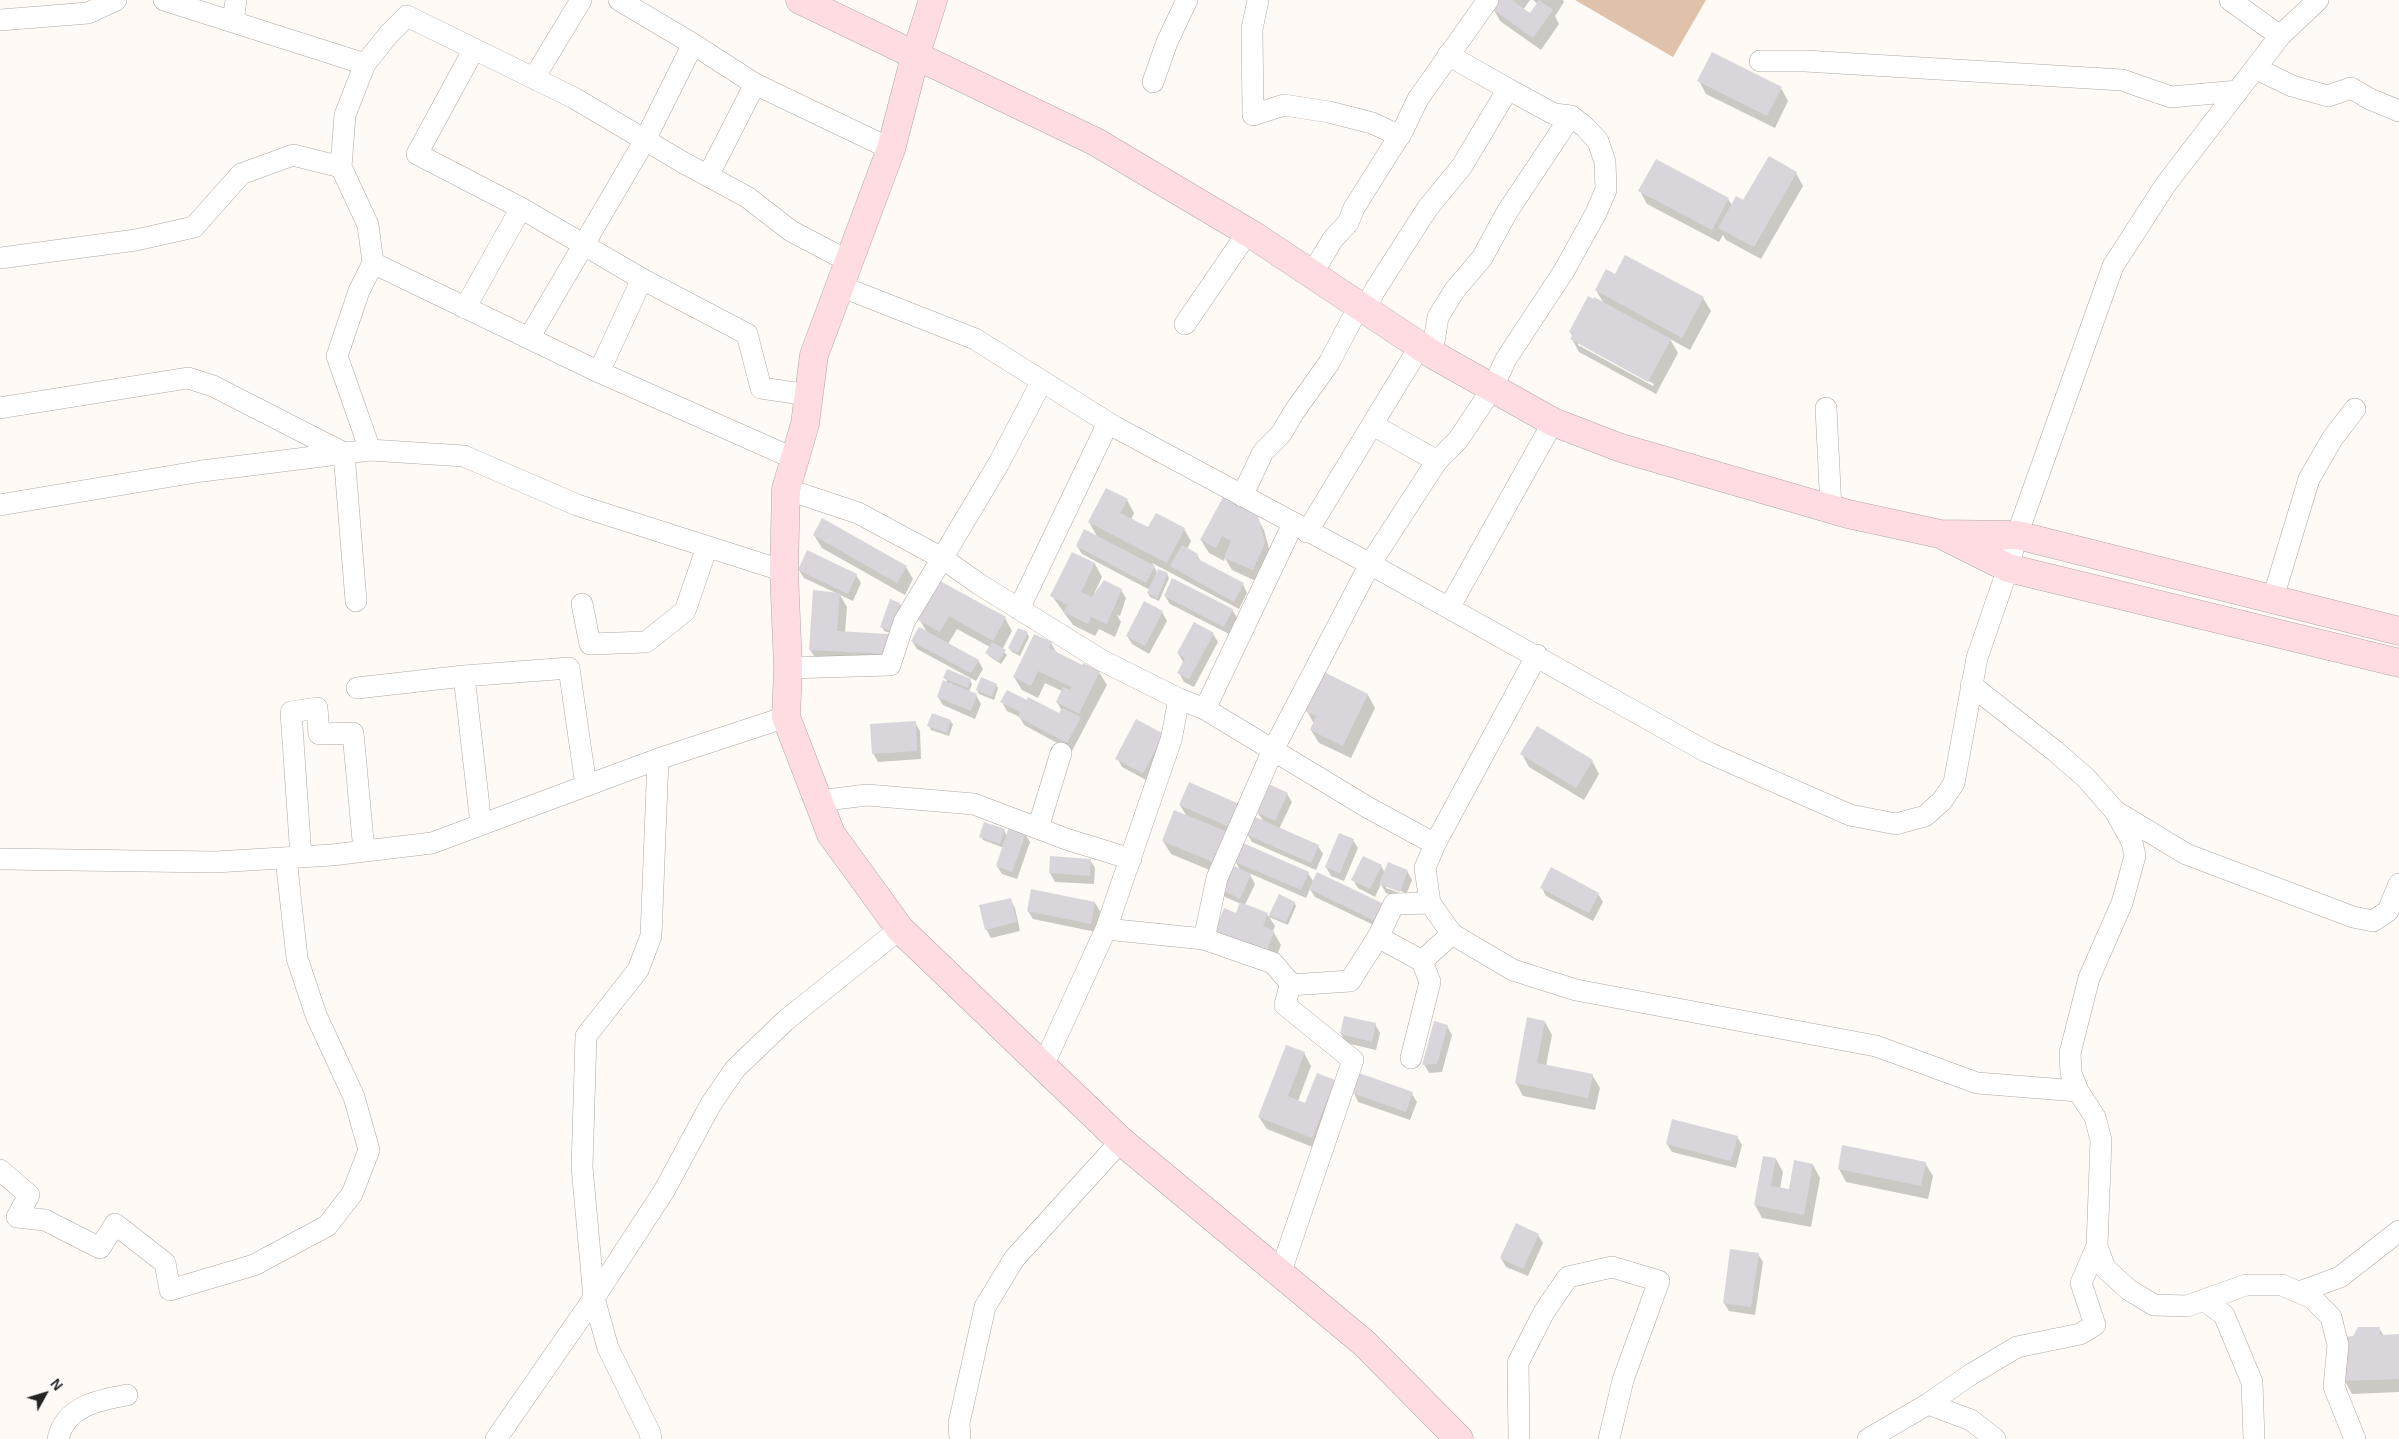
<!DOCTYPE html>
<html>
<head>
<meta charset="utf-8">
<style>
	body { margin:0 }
	#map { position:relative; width:2399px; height:1439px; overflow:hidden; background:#fffaf5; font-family:Arial,sans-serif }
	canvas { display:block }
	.north { position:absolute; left:20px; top:1369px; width:50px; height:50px; -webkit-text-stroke:4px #fff; paint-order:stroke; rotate:51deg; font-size:14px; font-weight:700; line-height:20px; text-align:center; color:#262423 }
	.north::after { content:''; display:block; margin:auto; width:18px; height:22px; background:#262423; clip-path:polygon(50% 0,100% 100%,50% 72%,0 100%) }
</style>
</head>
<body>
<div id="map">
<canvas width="2399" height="1439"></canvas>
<div class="north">N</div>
</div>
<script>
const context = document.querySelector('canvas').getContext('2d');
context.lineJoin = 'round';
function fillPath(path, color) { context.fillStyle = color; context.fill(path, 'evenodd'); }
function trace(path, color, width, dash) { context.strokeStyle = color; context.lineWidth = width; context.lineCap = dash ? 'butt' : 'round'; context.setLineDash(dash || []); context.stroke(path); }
fillPath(new Path2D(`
	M1575,0H1706L1673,57Z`), '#dfc2a9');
fillPath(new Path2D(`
	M1498,0H1530L1523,10L1531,15L1538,4L1533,0H1563L1564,2L1555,16L1559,24L1541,50L1500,21L1493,8Z
	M1699,81L1781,88L1788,101L1775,128L1706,94Z
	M1796,173L1803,186L1761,259L1726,240L1723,235L1719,242L1647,204L1640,191L1728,199L1732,205L1744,202Z
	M1615,276L1703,298L1711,311L1690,350L1670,339L1678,353L1656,394L1579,352L1572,339L1573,337L1570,332L1604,304L1596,290ZM1578,342L1654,384L1653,386L1578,345Z
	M1127,500L1134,513L1131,520L1149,529H1184L1191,541L1187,549L1197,555L1201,562L1243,584L1247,593L1239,609L1152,563L1158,574H1167L1169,578L1159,601L1150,597L1148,593L1150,590L1082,554L1077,546L1098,538L1089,522Z
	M1257,517L1264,530L1271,556L1260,583L1232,570L1225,558L1224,561L1209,553L1201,540Z
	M814,535L906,567L913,579L905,595L822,548Z
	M1073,554L1095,564L1102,577L1094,594L1121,590L1126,598L1120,616L1117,615L1121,622L1115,637L1099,629L1095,636L1073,625L1052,596Z
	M799,570L856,575L861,583L853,601L840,595L847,607L845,633L889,635L895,666L818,662L810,650L836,593L804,578Z
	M940,583L1005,618L1012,631L1002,650L1007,655L1001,664L989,656L987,653L990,647L957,629L948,644L978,660L983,669L976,681L917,649L912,641L927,633L920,620Z
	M1165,596L1232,609L1237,618L1229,634L1170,604Z
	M900,604L902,608L893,634L884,631L882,627Z
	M1162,612L1167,621L1149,654L1132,644L1127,636Z
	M1027,633L1029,637L1020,656L1012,652L1009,648Z
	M1213,634L1218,642L1194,687L1184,682L1179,673L1183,662L1178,653Z
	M1051,643L1057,654L1082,667L1099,672L1107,685L1072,751L1024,725L1020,717L1007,711L1002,702L1060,715L1062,711L1057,702L1062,691L1045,683L1038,698L1022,690L1014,677Z
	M1324,674L1368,695L1375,708L1351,758L1319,743L1311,730L1314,724L1307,711Z
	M945,678L970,680L972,684L969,692L976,695L981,704L975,719L943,705L938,697L948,683Z
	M996,685L998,688L994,700L979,694L977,690Z
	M950,721L953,724L949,736L931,730L929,726Z
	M1136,721L1168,743L1148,781L1122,767L1117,758Z
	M915,723L920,731L921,759L878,762L873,753Z
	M1522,754L1592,761L1599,774L1584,800L1529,767Z
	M1287,794L1292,802L1279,829L1318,846L1323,854L1316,870L1252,842L1247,834L1264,822L1257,812Z
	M1180,805L1243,807L1230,865L1241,871L1235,861L1308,873L1313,881L1385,906L1382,929L1315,897L1310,889L1306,898L1249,873L1255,884L1245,905L1267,914L1275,926L1273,931L1281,945L1272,968L1237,914L1241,904L1225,897L1220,888L1226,877L1171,854L1163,841L1187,817Z
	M1004,830L1007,836L1025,834L1030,842L1017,879L1002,874L997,866L1004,848L983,840L981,837Z
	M1353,840L1358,848L1344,881L1331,876L1326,867Z
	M1051,857L1090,860L1095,868L1094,884L1055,882L1050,873Z
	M1381,866L1385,873L1407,871L1412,880L1404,900L1386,893L1381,884L1375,897L1358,888L1353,880ZM1386,885L1406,893L1405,895L1386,888Z
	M1542,888L1598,894L1603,902L1593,921L1546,896Z
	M1279,896L1294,902L1296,906L1288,925L1269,917Z
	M1010,899L1015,908L1020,931L991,938L986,929Z
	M1095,903L1100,911L1096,932L1033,919L1028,911Z
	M1545,1022L1552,1035L1546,1066L1592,1075L1600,1088L1595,1110L1523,1096L1516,1083Z
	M1375,1024L1380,1033L1376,1050L1346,1043L1341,1034Z
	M1447,1026L1452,1035L1442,1072L1429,1073L1424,1064Z
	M1304,1053L1311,1066L1298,1101L1306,1104L1334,1081L1342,1094L1320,1150L1267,1129L1259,1117Z
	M1354,1093L1412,1094L1417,1102L1410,1120L1358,1102Z
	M1737,1137L1742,1145L1736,1168L1672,1152L1667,1144Z
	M1843,1146L1925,1163L1933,1176L1928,1199L1846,1182L1839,1169Z
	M1776,1159L1783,1172L1780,1189L1790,1191L1813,1165L1820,1178L1811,1227L1762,1218L1755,1205Z
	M1538,1235L1543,1243L1528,1276L1506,1267L1501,1258Z
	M1758,1254L1763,1262L1755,1315L1729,1311L1724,1303Z
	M2379,1328L2384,1336L2399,1335V1392L2352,1394L2345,1381L2354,1337Z`), '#0003');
fillPath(new Path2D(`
	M1497,0H1514L1513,1L1530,13L1539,0L1553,10L1533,38L1491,8Z
	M1712,52L1782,87L1767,116L1697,81Z
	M1769,156L1797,172L1754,247L1718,228L1736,196L1743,200Z
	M1656,159L1729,198L1712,230L1638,191Z
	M1625,255L1704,297L1682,338L1595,290L1606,269L1615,274Z
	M1588,296L1593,299L1594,297L1671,339L1648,382L1570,339L1573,334L1569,332Z
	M1106,488L1128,499L1120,513L1148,527L1156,513L1185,528L1167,563L1088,522Z
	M1223,497L1258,516L1265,543L1253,570L1224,558L1231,541L1222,536L1216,548L1200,540Z
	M822,518L907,566L897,583L813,535Z
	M1084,529L1155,566L1146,583L1076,546Z
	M1182,545L1198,554L1196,558L1244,583L1234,602L1170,566Z
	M807,550L857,574L848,594L798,570Z
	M1072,552L1095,563L1081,592L1092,597L1104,580L1122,589L1107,624L1091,617L1088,624L1064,612L1068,605L1050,596Z
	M1158,569L1168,573L1157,598L1147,593Z
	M1172,578L1233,609L1224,627L1164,596Z
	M940,581L1006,617L993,641L949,616L940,632L918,620Z
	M813,590L840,593L837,631L889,634L888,654L809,650Z
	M890,599L900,603L891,631L880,627Z
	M1144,601L1163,611L1145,646L1126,636Z
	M1194,622L1214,633L1189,679L1177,673L1185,658L1177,653Z
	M919,627L979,660L971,673L911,641Z
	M1018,628L1028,632L1018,653L1008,648Z
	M1034,634L1052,642L1049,648L1082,665L1083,663L1100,671L1079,714L1056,702L1063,687L1070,690L1071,687L1038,671L1031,686L1013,677Z
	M992,642L1006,650L999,661L985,653Z
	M947,669L971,679L968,688L943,678Z
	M1324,672L1368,694L1343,746L1310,730L1316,716L1305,711Z
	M981,677L997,684L992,697L976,690Z
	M943,680L977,694L971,711L937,697Z
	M1007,690L1027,700L1028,697L1059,713L1062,708L1081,717L1067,743L1018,717L1020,712L1000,702Z
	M932,713L951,720L947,733L927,726Z
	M1136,719L1164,734L1143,773L1115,759Z
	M916,721L917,751L872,754L870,724Z
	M1537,726L1593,760L1576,788L1520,754Z
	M1189,782L1244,806L1234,829L1179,805Z
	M1269,784L1288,793L1275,821L1256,812Z
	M1174,810L1230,833L1218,864L1162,841Z
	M1253,816L1319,845L1311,863L1245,834Z
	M984,822L1005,829L1000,844L979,837Z
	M1009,827L1026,833L1012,872L996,866Z
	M1339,833L1354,839L1340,873L1325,867Z
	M1241,842L1309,872L1301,890L1233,861Z
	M1050,856L1091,859L1090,876L1049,873Z
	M1363,856L1382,865L1370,889L1351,880Z
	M1388,862L1408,870L1400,892L1379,884Z
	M1230,864L1251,874L1240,899L1219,888Z
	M1551,867L1599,893L1589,913L1540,888Z
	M1317,872L1386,905L1377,922L1309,889Z
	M1031,889L1095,902L1091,924L1027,911Z
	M1279,894L1295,902L1286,922L1269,915Z
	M1011,898L1017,922L985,930L979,905Z
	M1240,902L1268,913L1263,926L1274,931L1265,956L1213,935L1224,908L1236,913Z
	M1344,1016L1376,1023L1372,1042L1340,1034Z
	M1527,1017L1545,1021L1537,1063L1593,1074L1588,1098L1515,1083Z
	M1434,1021L1448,1025L1437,1064L1422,1065Z
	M1286,1045L1305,1052L1288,1096L1305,1103L1317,1073L1335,1080L1312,1138L1258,1117Z
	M1359,1073L1413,1092L1406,1112L1352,1093Z
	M1672,1119L1738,1136L1731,1161L1666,1144Z
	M1842,1145L1926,1162L1921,1186L1838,1169Z
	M1763,1156L1776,1158L1771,1186L1789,1189L1794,1160L1813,1164L1804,1215L1754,1205Z
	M1516,1223L1539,1234L1523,1269L1500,1258Z
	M1730,1249L1759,1253L1751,1307L1723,1303Z
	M2358,1327H2380V1335L2399,1334V1379L2344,1381L2342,1337L2353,1336Z`), '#dad5da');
const street = new Path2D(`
	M164,0L365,64L345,115L341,167L368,225L373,263L359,291L337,356L370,450
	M1258,0L1252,29L1253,115L1284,105L1329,112L1372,123L1400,136
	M2230,0L2280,36
	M0,20L88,13L116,0
	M233,22L236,0
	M693,44L755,84L708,176
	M1448,55L1508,89
	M1760,61H1805L2122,80L2171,97L2238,91
	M365,64L389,34L407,16L574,98L684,163L747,197L791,231L850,262
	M2255,68L2292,86L2328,96L2351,88L2370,99L2399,111
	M534,78L581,0
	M1153,82L1167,42L1187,0
	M755,84L891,149
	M521,208L642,279L747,334L761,388L809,395
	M0,258L136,240L194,227L241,174L293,155L341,167
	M373,263L599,372L795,459
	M1312,274L1333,239L1348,223L1354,208L1403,130L1418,99L1488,0
	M840,286L975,339L1115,427L1370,564L1707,752L1850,815L1896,824L1925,816L1942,801L1954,783L1977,658L2008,568L2017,535L2113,266L2166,184L2280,36L2318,0
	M465,308L521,208L417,154L474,49
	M1185,324L1248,232
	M529,338L645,140L693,44L619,0
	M1432,354L1438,317L1454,291L1482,258L1507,212L1571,116
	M599,372L642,279
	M0,408L188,378L213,386L344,453L356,601
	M1826,408L1831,509
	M1373,425L1437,461
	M786,489L858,513L942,558L979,584L1101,660L1179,699L1205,709L1367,807L1435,844
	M1242,496L1263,452L1281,434L1294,412L1329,363L1359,306
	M0,505L202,471L370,450L464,456L577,505L784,571
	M1307,532L1420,346
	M2273,598L2309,479L2332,439L2355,409
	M582,604L590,644L646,642L685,611L707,547
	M1449,608L1553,422
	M1019,609L1108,423
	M1537,655L1435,844L1425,868L1430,903L1452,934L1513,970L1576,990L1876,1046L1977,1083L2078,1091
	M788,668L890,665L904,622L999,463L1042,381
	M1971,685L2055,751L2086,778L2115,811L2186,854L2353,917L2373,921L2388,911L2399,884
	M357,688L464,676
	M1205,709L1293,524
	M818,801L867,795L974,804L1066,839L1131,859
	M481,824L464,676L569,668L586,786
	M1038,828L1061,753
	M301,857L291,712L317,708L319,734L353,733L364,851
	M0,859L215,862L332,855L432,843L658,759L786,717
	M1106,929L1171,740L1179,699
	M1204,939L1217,878L1273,750L1370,564L1437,461L1458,440L1492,389L1506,359L1564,271L1596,213L1606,190L1605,162L1598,141L1585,127L1571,116L1554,114L1508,89L1462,166L1427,209L1375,290L1365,309
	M1422,961L1378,937L1394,904L1430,903
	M1411,1058L1430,982L1422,961L1452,934
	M1043,1066L1106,929L1204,939L1273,963L1291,984
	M0,1170L29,1195L17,1217L45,1220L100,1248L115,1224L165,1263L170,1290L254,1265L327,1226L352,1194L369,1150L354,1097L316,1015L297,958L286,858
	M2097,1246L2105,1268L2129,1290L2154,1305L2187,1306L2246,1285H2282L2312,1298L2331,1317L2338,1345L2334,1387L2355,1439
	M1280,1274L1353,1060L1285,1005L1290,985L1350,981L1378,937
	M2299,1292L2340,1277L2399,1231
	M2204,1300L2224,1315L2252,1382L2254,1439
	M1928,1404L1971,1420L1995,1439
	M58,1439C65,1406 99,1400 127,1395
	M496,1439L594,1298L664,1191L711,1104L735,1069L786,1020L900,929
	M651,1439L650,1433L608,1348L594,1298L582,1167L586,1036L638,970L651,936L658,759
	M960,1439L959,1423L985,1307L1014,1259L1121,1141
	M1519,1439L1518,1363L1544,1312L1568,1277L1612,1267L1659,1281L1623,1380L1609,1439
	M1868,1439L1928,1404L1970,1375L2017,1347L2080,1334L2095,1325L2081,1283L2097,1246L2101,1140L2095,1117L2078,1091L2071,1073L2070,1053L2089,978L2122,903L2135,856L2132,842L2115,811`);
const secondary = new Path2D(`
	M800,0L1096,142L1256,237L1432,354L1553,422L1621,448L1848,514L1940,534L2017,535L2399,631
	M933,0L915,57L891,149L814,355L805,424L786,489L784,571L788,668L786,717L831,834L900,929L1121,1141L1364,1343L1459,1439
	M1946,537L2008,568L2399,663`);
trace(street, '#aea9a5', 22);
trace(secondary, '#aea9a5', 29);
trace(street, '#fff', 21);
trace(secondary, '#fedce2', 28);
</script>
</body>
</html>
